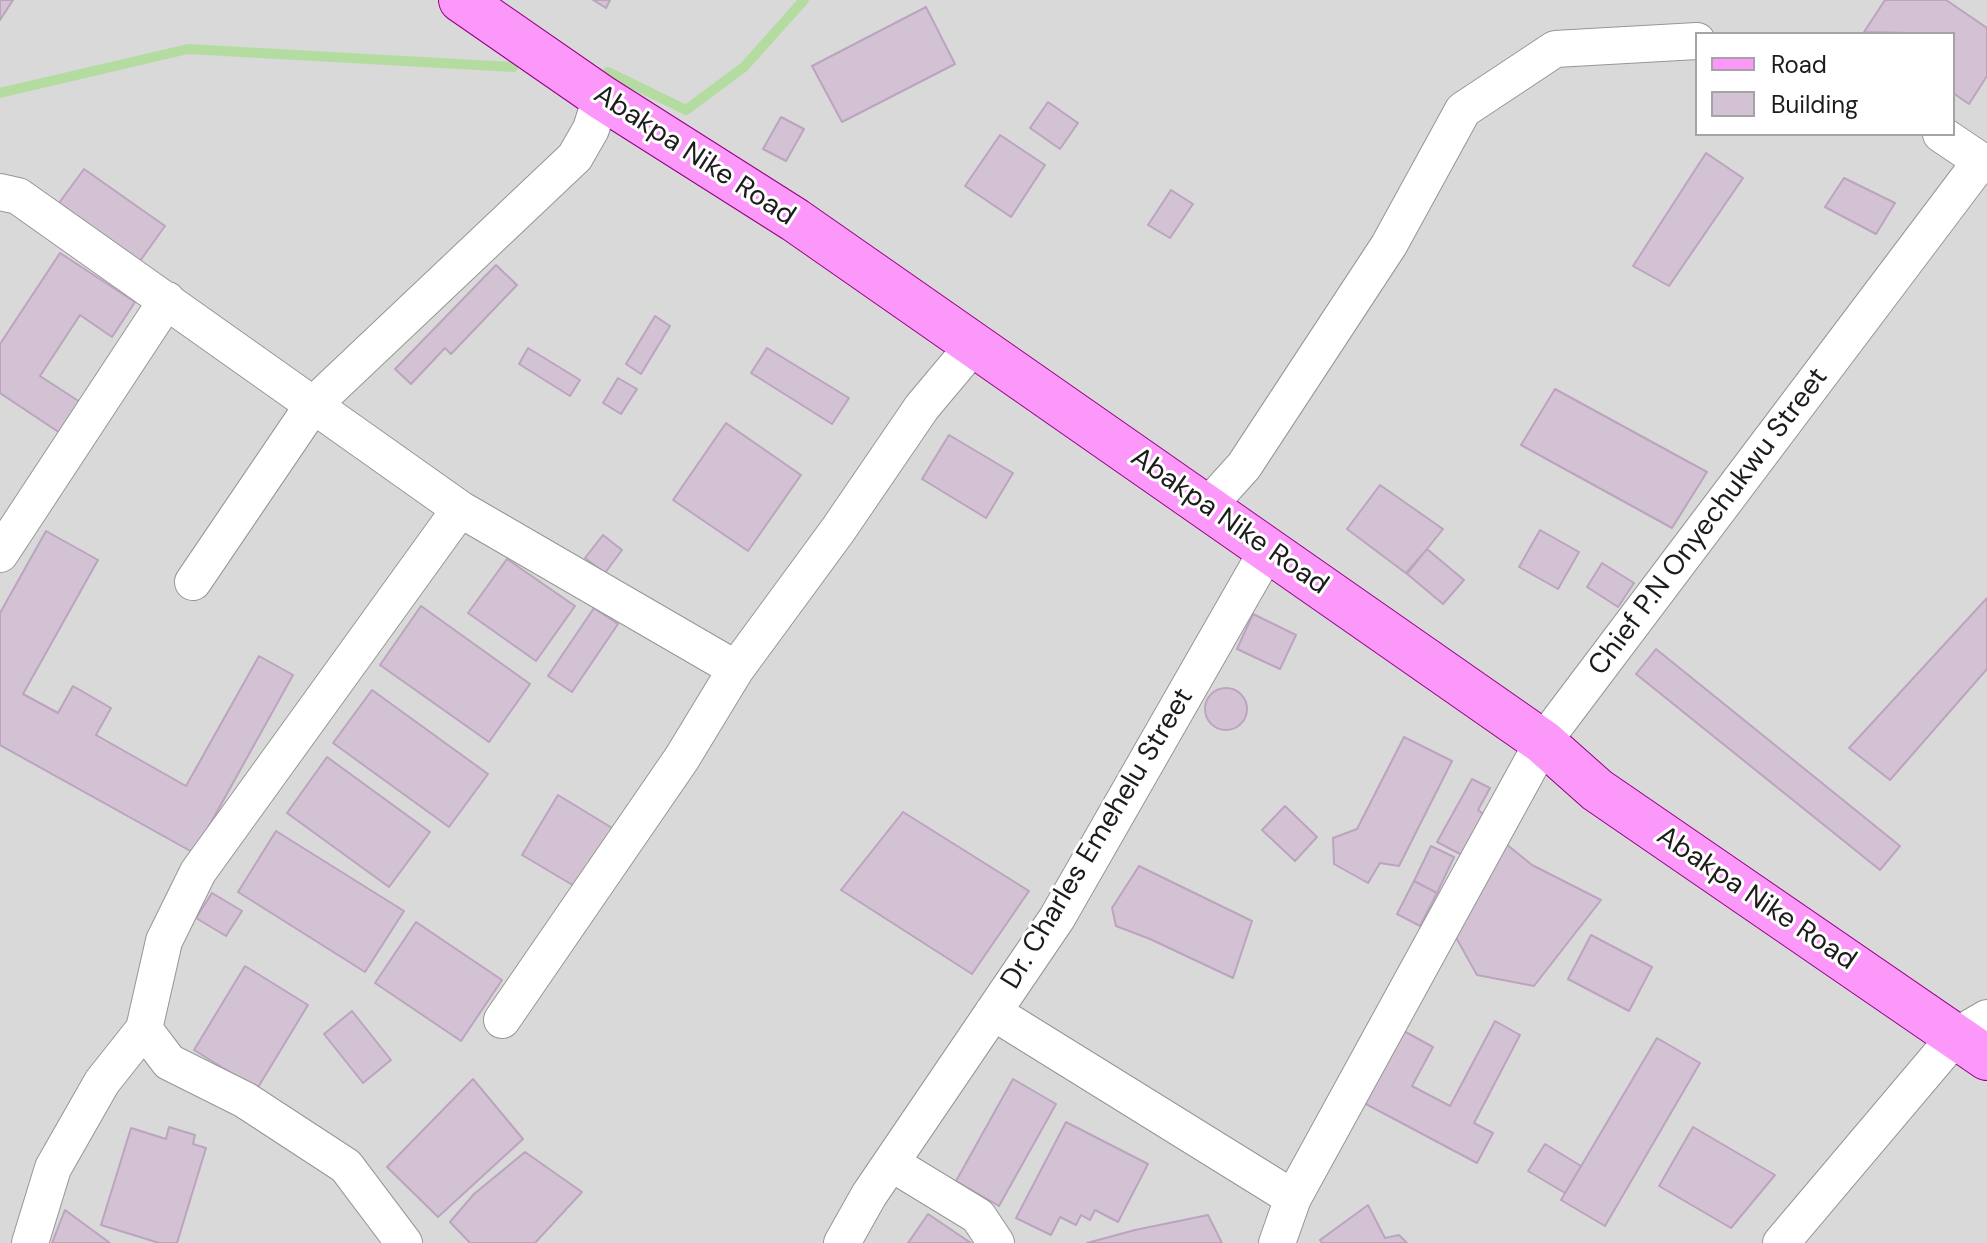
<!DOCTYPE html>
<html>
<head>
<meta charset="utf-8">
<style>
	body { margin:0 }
	#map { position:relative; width:1987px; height:1243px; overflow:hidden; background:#ede1ec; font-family:"DM Sans",sans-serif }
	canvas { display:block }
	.legend { position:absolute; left:1695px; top:32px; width:260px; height:104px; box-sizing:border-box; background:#fff; border:2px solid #a4a4a4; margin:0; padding:10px 14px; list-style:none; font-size:24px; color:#1c1c1c }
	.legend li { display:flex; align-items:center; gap:16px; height:40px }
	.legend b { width:40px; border:2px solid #a4a4a4 }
</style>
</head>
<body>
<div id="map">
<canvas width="1987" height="1243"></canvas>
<ul class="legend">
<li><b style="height:10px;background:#fc98fa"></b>Road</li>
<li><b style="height:22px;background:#d2c2d4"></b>Building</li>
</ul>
</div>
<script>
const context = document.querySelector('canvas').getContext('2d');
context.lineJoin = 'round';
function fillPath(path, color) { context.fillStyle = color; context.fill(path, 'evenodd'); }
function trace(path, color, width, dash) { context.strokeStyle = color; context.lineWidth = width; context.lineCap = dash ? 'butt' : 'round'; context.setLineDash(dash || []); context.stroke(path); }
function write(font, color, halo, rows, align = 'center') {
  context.font = font + ' "DM Sans",sans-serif'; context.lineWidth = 6; context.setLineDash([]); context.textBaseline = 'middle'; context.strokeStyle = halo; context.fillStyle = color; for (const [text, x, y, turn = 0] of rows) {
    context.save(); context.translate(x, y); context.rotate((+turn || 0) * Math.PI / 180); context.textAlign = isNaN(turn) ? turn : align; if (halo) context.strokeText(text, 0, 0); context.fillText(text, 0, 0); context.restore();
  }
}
fillPath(new Path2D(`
	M0,0H1987V1243H0ZM1697,34H1953V134H1697Z`), '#d9d9da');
trace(new Path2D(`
	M608,72L686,110L744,67L804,0
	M0,93L188,49L513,67`), '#b4dca1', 10);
const building = new Path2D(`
	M0,0H13L0,20Z
	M593,0H610L606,8Z
	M1885,0H1946L1987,28V76L1969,104L1953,93V34L1864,32Z
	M926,7L955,64L842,122L812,66Z
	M1048,102L1078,123L1060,149L1030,128Z
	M781,117L804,129L786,161L763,149Z
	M1000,135L1045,165L1011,217L965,186Z
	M1706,153L1743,178L1669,286L1633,266Z
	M84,169L165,226L140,261L59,203Z
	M1844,178L1895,203L1876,234L1825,207Z
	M1171,190L1193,204L1170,238L1148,225Z
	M60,253L135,302L112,337L80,315L40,376L80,402L60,433L0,393V344Z
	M496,265L517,285L451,354L445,348L411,384L395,369Z
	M655,316L670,326L641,374L626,364Z
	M528,348L580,380L570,396L519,364Z
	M767,348L849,398L832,424L751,373Z
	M618,378L637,389L621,414L603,403Z
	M1555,389L1707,472L1672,528L1521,445Z
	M726,423L801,475L748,551L673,500Z
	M949,435L1013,473L986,518L922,479Z
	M1380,485L1443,529L1407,574L1347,529Z
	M1540,530L1579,552L1558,589L1519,567Z
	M46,531L98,560L23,694L58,713L73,686L111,708L96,735L186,786L259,656L293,675L194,853L0,745V613Z
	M603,535L622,550L605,573L585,558Z
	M1427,549L1464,580L1443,604L1406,573Z
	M507,559L575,606L536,661L468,613Z
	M1602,563L1634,583L1618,607L1587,587Z
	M1987,598V669L1890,780L1849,748Z
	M421,606L530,684L489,742L380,665Z
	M594,608L618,624L572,692L548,676Z
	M1253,614L1296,635L1280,669L1237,649Z
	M1656,649L1900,846L1880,870L1636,674Z
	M1205 709a21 21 0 1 1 42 0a21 21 0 1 1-42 0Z
	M372,690L488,774L449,827L333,743Z
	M1404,737L1452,761L1399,866L1380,863L1368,883L1334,864L1333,838L1357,829Z
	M327,757L430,832L389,887L287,813Z
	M1472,779L1490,788L1478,810L1485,815L1462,855L1437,842Z
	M558,795L617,831L581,890L522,855Z
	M1285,806L1317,837L1295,861L1262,830Z
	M903,812L1029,891L972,974L841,890Z
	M276,831L404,911L365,972L238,892Z
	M1500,839L1532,865L1601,900L1534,986L1477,975L1454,934Z
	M1431,846L1454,857L1437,893L1414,881Z
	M1139,866L1252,921L1233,978L1150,939L1116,926L1112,908Z
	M1414,881L1437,893L1420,926L1397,914Z
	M212,893L242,911L226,936L196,918Z
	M416,922L502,980L461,1041L375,983Z
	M1591,935L1652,967L1629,1011L1568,979Z
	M245,966L308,1005L257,1089L194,1050Z
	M352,1011L391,1060L363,1083L324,1034Z
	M1495,1021L1520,1035L1474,1123L1493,1133L1477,1163L1364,1103L1402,1030L1433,1047L1412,1086L1450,1106Z
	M1657,1038L1700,1063L1605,1226L1561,1200Z
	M473,1079L523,1139L438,1217L387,1167Z
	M1013,1079L1056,1104L999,1206L956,1181Z
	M1066,1122L1148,1164L1118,1222L1095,1210L1090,1220L1081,1215L1076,1225L1060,1217L1051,1235L1016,1218Z
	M169,1127L195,1135L193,1144L206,1148L177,1243H159L101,1225L131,1128L166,1139Z
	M1693,1127L1775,1175L1731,1228L1659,1186Z
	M1545,1144L1581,1166L1565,1193L1528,1171Z
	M525,1152L582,1192L535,1243H470L450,1222L474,1194Z
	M1368,1205L1385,1238L1399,1235L1407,1243H1322L1320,1240Z
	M65,1210L110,1243H52Z
	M928,1214L971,1243H908Z
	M1208,1215L1222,1243H1087L1135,1230Z`);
fillPath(building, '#d2c2d4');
trace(building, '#bca4bf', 2);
const minor = new Path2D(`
	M0,192L18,196L460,509L736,669
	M1207,507L1244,466L1389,245L1463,110L1555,49L1697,41
	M0,554L167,300
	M193,582L313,405L575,157L591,129L601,97
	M993,1012L1293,1198
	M502,1020L682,758L736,669L838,530L922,407L974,345
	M891,1163L978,1216L996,1243
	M30,1243L53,1168L102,1082L144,1029
	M404,1243L346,1166L245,1100L169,1062L144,1029L164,941L198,872L460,509
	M842,1243L869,1195L1057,918L1267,551
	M1277,1243L1293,1198L1543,742L1981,161L1941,134
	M1781,1243L1956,1036L1987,1018`);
const major = new Path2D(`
	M461,0L601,97L795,220L1543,742L1597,790L1987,1058`);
trace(minor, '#969696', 38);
trace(major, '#930082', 46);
trace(minor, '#fff', 36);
trace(major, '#fc98fa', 44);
write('28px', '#1c1c1c', '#fff', [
	["Abakpa Nike Road",694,156,33],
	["Abakpa Nike Road",1229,522,35],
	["Chief P.N Onyechukwu Street",1709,522,-53],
	["Dr. Charles Emehelu Street",1098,839,-59],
	["Abakpa Nike Road",1756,899,34]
]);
</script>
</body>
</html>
